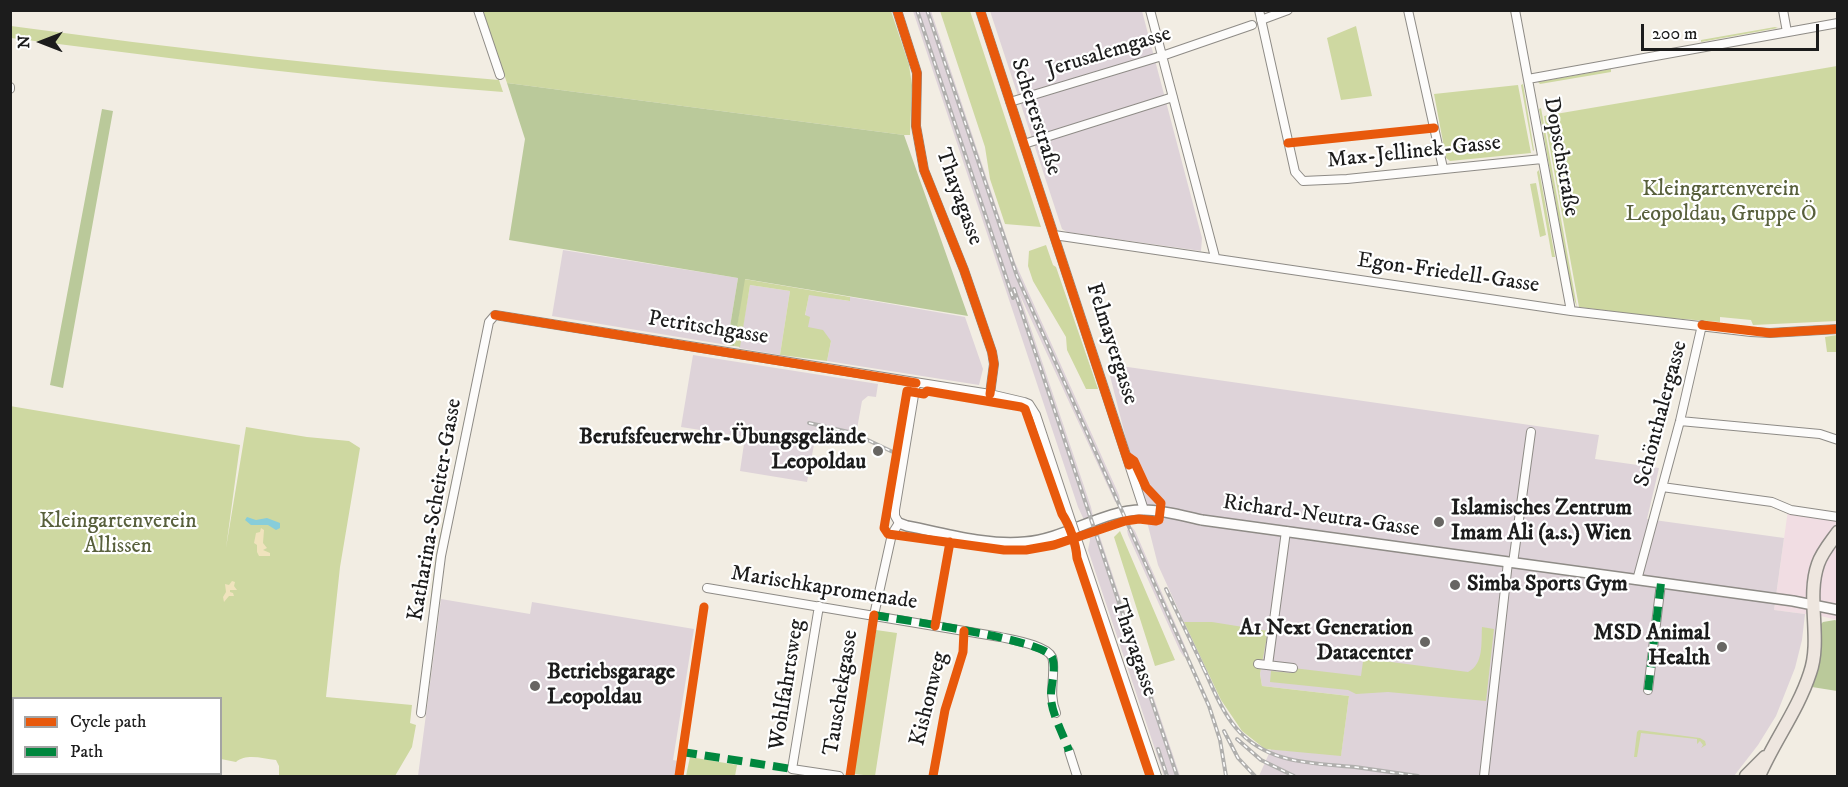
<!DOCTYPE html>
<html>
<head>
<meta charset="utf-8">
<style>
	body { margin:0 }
	#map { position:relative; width:1848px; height:787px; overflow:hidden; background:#f2ede3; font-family:"IM FELL DW Pica",serif }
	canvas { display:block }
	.frame { position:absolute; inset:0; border:12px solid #1c1c1c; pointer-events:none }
	.legend { position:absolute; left:12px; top:697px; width:210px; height:78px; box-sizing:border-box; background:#fff; border:2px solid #a4a4a4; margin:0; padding:8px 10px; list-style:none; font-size:18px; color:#1c1c1c }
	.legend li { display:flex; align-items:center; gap:12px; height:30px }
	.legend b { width:30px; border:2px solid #a4a4a4 }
	.north { position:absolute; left:12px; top:12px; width:60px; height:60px; -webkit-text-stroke:4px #fff; paint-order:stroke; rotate:270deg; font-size:16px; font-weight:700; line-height:24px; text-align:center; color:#1c1c1c }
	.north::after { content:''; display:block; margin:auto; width:21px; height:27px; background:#1c1c1c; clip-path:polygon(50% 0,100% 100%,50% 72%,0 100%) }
	.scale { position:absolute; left:1641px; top:24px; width:178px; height:27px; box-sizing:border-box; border:3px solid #1c1c1c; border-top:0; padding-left:8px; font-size:18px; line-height:21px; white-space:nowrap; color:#1c1c1c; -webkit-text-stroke:4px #fff; paint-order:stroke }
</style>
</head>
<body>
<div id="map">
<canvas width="1848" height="787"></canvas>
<div class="frame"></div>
<ul class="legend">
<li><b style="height:8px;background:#e8590c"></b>Cycle path</li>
<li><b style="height:8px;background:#00873e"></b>Path</li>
</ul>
<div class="north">N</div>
<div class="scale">200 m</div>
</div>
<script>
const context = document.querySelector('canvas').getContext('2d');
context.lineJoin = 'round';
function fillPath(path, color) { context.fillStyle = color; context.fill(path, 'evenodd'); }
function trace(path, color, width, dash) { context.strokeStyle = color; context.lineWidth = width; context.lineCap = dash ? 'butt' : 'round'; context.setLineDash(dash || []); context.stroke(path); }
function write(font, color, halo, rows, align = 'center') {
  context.font = font + ' "IM FELL DW Pica",serif'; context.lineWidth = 4.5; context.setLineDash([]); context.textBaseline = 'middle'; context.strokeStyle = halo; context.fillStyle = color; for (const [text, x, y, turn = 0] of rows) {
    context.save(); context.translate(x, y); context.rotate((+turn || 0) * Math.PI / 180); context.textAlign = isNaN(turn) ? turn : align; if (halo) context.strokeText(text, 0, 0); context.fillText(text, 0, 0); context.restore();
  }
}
fillPath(new Path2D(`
	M1788,510L1837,517V620L1821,616L1774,610Z`), '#f1dde3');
fillPath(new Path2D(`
	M913,11H931L1014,260L1119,495L1120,500L1115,502L1019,293L1091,507L1093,516L1084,520L1078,507Z
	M990,11H1142L1202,238L1201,251L1067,232L1062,229Z
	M563,250L738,278L727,345L552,316Z
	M750,285L790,291L780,355L739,348Z
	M809,294L849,301L850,297L965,317L983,369L979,385L827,361L831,341L808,328L805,316Z
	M693,355L878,384L876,397L868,396L862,401L855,440L816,434L807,482L740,471L745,437L681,427Z
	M1107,364L1599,435L1595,459L1659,468L1647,519L1784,538L1774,610L1805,614L1802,640L1795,668L1776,716L1758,745L1734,776H1259L1271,749L1341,755L1349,696L1262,686L1260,674L1263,658L1212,622H1184L1158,565Z
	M1132,527L1135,531L1189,655L1184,657L1180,651L1128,535L1127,530Z
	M1098,531L1101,540L1180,776H1164L1088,550L1090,540L1089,535Z
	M441,599L530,614L532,602L694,629L673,760L678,761L676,776H418Z`), '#ded3d9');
fillPath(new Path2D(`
	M482,11H891L909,65L912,85L910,135H904L507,83Z
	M940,11H970L1041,227L1005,224L990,179L985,147Z
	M11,26C173,48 336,67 499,80L503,92C338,80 174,59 11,38Z
	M1356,26L1372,96L1341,100L1327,38Z
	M1775,27L1778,28L1701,42V40Z
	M1837,66V321L1753,325L1751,320L1720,317V322L1658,317L1579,307L1544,116Z
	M1611,69V72L1540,84L1538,82Z
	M1523,84L1534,150L1533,151L1521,85Z
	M1518,85L1531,153L1450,161L1446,158L1434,94Z
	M1541,108L1577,307L1572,294L1539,109Z
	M1539,170L1555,257H1552L1537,172Z
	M1536,183L1546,235L1540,237L1530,184Z
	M1046,245L1053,265L1056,267L1098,389H1086L1067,350L1066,337L1033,281L1028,266L1029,251Z
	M744,279L850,297V301L809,295L805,315L810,317L808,327L823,330L831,341L827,361L780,355L790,291L750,285L740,347L734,346Z
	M483,330L433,597L430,604L436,555Z
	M1837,335V352H1827L1825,337Z
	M10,406L240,445L226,548L246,427L307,437L349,441L360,448L340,567L326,697L412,705L410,723L416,725L412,747L395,776H279V766L276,760C263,759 247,753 236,762L221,759L220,698H14L13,716L11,715Z
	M1120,531L1175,660L1155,666L1114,537Z
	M1184,622H1212L1268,631L1260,674L1262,686L1349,696L1341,756L1265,749L1242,731L1221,700Z
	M1482,627L1494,629L1486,701L1388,692L1356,694L1348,690L1270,682L1271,671L1292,673L1293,668L1361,676L1365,647L1376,660L1468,672C1484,664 1481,643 1482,627Z
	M876,630L897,633L875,776H873L854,774Z
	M1639,730L1700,738L1705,741L1706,745L1701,748L1703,745L1700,741L1697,744V739L1641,733L1637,757H1634L1637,732Z
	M690,757L737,765L735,776H686Z
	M132,774H191L190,776H139Z`), '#ced8a1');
fillPath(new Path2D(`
	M507,83L904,135L968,316L745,279L734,346L727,345L738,278L509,240L525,139Z
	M102,109L113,111L63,388L50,385Z
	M1835,620L1837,621V691L1812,687L1819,662L1820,625L1823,622Z`), '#bac99a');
fillPath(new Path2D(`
	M261,528L264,530L263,543L267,548L263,550L270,553V556H259L257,552V545L254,543L256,533L260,532Z
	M232,581L235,582L234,586L237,590H230V592L233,593L234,596H229L224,602L223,597L226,592L225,584L229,585Z`), '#f0e3bd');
fillPath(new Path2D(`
	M247,517L256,520L267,518L280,523V528L276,530L268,525H251L245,520Z`), '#87cdda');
const minor = new Path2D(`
	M478,10L500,75
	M897,10L917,73L916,126L924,170L964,270L992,352L994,364L990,394
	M980,10L1144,510
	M1150,10L1215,257
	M1259,10L1295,172L1303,181L1347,179L1542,159
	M1408,10L1443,168
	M1515,10L1571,311
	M1783,10L1787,32
	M1261,20L1288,10
	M1528,79L1838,23
	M10,87V89
	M1010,102L1162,56L1252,25
	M1024,144L1173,97
	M1054,235L1571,311L1751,332L1770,333L1838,329
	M1680,421L1820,434L1838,440
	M1662,487L1772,502L1791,510L1838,517
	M1077,539L1157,776
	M1513,563L1531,432
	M1637,580L1680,421L1702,325
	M707,588L1000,637C1013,640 1046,645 1052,657C1054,662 1053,671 1053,676C1052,690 1051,700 1056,713
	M819,606L792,769L839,776
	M874,615L892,534L899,523L895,516V510L916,383
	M1258,664L1293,668
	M1268,665L1286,531
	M1648,690L1661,583
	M421,713L441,556L489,322L495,315L990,394L1024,402L1029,404L1036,415L1072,524
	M1069,751L1077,776
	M1484,776L1508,562`);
const tertiary = new Path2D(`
	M899,523L907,526C945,533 987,546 1025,542C1066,539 1103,509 1144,510C1163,510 1184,516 1202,520L1793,601L1838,610
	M10,752L14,753
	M55,774L61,776`);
const primary = new Path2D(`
	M1746,776L1765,757
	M1759,776C1774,741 1798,710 1810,673C1822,639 1806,598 1818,564C1822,552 1831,542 1838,532`);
trace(minor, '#8e8b86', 10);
trace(tertiary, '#8e8b86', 12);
trace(primary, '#8e8b86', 15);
trace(minor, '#fdfcfb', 8);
trace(tertiary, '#fdfcfb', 9);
trace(primary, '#eee6df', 12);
const rail = new Path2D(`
	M917,10L1013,298
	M927,10L1017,276L1209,706L1220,740L1226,776
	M1014,289L1177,776
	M809,423L853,433L895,453
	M1166,589L1206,673
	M1203,667C1213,688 1221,710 1236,728C1267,764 1311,763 1355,767C1376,770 1397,773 1418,776
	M1224,731L1238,758L1255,776
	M1237,739L1261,760L1294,776
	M1158,749L1167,776`);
trace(rail, '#b0afad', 4);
trace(rail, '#fff', 1.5, [4.5]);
const minorBridge = new Path2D(`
	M1072,524L1077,539`);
trace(minorBridge, '#8e8b86', 10, []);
trace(minorBridge, '#fdfcfb', 8);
trace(new Path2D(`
	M874,615C900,620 1043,639 1052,657C1057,670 1050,686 1051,699C1052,714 1064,736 1069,751
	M1648,690L1661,583
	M682,752L792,769`), '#00873e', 8, [15, 8]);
trace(new Path2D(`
	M897,10L917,73L916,126L924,170L964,270L992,352L994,364L990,394
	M980,10L1129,465
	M1288,143L1434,128
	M495,315L916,383
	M1702,325L1770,333L1838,329
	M1127,456L1134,461L1146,487L1161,503L1159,520L1156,521L1139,519L1125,521L1054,545L1026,550H1004L888,534L884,528L907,391L924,394L927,391L1021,407L1025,409L1062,514C1070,526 1076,544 1077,558L1150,776
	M935,626L950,542
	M679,776L704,607
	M850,776L874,615
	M933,776L945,710L963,652L964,631`), '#e8590c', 9);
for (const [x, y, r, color] of [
	[878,451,6,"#676562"],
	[1439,522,6,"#676562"],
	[1455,585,6,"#676562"],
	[1425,642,6,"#676562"],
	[1722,647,6,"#676562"],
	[535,686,6,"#676562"]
]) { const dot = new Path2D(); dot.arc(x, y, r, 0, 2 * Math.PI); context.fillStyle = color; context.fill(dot); trace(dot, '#fff', 2); }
write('22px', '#1c1c1c', '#fff', [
	["Jerusalemgasse",1109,53,-17],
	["Schererstraße",1035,117,72],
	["Max-Jellinek-Gasse",1414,153,-6],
	["Dopschstraße",1560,157,80],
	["Thayagasse",958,197,70],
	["Egon-Friedell-Gasse",1448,274,8],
	["Petritschgasse",708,329,9],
	["Felmayergasse",1111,344,72],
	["Schönthalergasse",1662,414,-75],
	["Katharina-Scheiter-Gasse",436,510,-80],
	["Richard-Neutra-Gasse",1321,517,8],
	["Marischkapromenade",824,589,9],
	["Thayagasse",1133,648,71],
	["Wohlfahrtsweg",788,685,-81],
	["Tauschekgasse",842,693,-81],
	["Kishonweg",930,699,-76]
]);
write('22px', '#58603c', '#fff', [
	["Kleingartenverein",1721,190],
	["Leopoldau, Gruppe Ö",1721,215],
	["Kleingartenverein",118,522],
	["Allissen",118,547]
]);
write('bold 22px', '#1c1c1c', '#fff', [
	["Berufsfeuerwehr-Übungsgelände",866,438],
	["Leopoldau",866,463],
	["Islamisches Zentrum",1451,509,"left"],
	["Imam Ali (a.s.) Wien",1451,534,"left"],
	["Simba Sports Gym",1467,585,"left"],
	["A1 Next Generation",1413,629],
	["Datacenter",1413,654],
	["MSD Animal",1710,634],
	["Health",1710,659],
	["Betriebsgarage",547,673,"left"],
	["Leopoldau",547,698,"left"]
], 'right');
</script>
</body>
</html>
